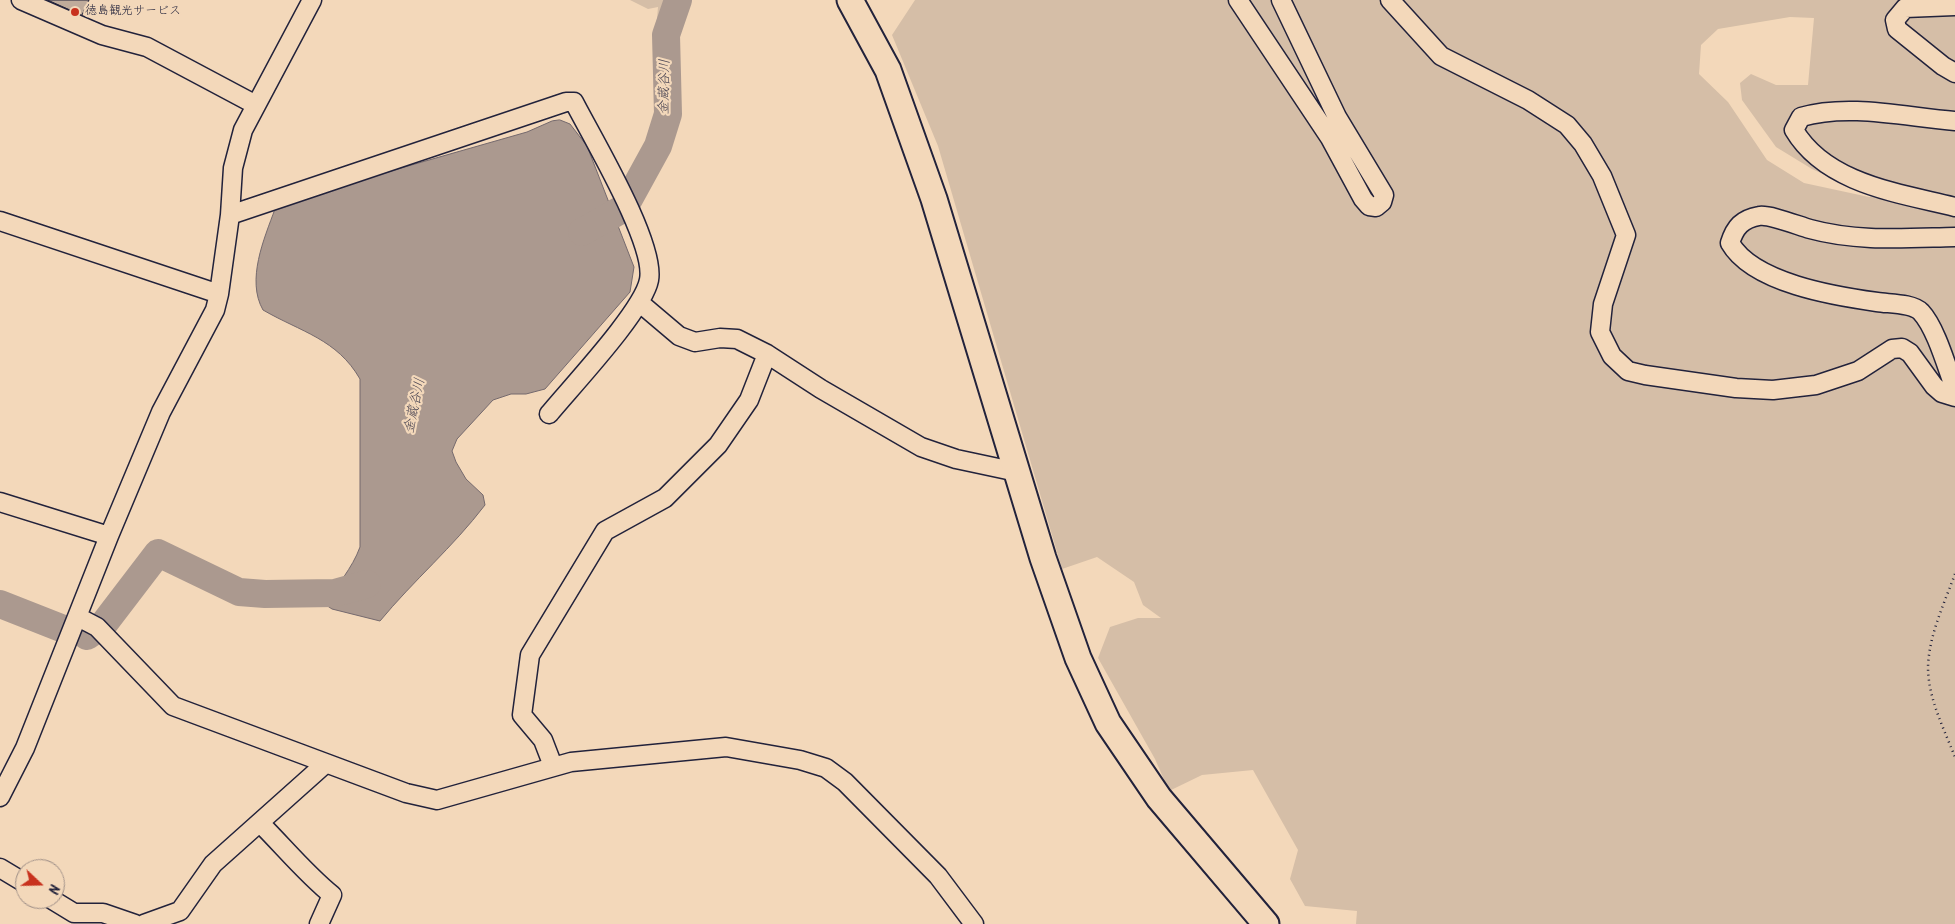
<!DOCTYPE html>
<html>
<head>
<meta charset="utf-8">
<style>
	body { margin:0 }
	#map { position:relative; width:1955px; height:924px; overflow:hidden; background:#f3d8ba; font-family:Kalam,sans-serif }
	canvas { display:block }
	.north { position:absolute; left:15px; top:859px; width:50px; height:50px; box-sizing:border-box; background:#f3d8ba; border:1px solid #9f8f87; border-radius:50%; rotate:111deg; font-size:14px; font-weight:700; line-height:20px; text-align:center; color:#22223b }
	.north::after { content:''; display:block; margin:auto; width:18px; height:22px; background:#c8321e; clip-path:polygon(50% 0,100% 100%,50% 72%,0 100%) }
</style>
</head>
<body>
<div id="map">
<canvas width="1955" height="924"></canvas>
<div class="north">N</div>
</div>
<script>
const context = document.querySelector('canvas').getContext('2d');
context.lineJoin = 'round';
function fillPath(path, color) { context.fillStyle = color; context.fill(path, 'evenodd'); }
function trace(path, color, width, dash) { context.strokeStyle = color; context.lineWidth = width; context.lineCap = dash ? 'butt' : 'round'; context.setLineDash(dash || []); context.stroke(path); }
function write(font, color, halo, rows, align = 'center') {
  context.font = font + ' Kalam,"Klee One",sans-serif'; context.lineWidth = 4.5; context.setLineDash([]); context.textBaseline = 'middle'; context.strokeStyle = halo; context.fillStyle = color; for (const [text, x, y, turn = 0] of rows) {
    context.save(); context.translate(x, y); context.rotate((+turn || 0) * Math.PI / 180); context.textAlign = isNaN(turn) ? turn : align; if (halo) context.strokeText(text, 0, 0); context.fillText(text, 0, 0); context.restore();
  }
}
fillPath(new Path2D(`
	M630,0H671L662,31L661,55L655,42L658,7L648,9Z
	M915,0H1955V924H1356L1357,911L1305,906L1290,879L1298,850L1253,770L1202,775L1169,791L1155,759L1098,658L1110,627L1138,618H1161L1143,605L1134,582L1097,557L1062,569L938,146L892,35ZM1790,17L1814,18L1808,85H1776L1751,74L1740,83L1742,100L1776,147L1812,169L1836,180L1897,189L1869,197L1804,183L1767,160L1728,102L1699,74L1701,45L1718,29Z`), '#d5bea7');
const water = new Path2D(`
	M560,120L570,124L587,146L634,267L630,292L545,389L526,394H511L493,400L457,439L452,451L456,462L466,479L483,495L485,505C453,547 413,581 380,621L332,609L326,605C337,584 352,569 360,547V379C337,339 301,332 263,310C246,280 264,239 275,209L296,198L527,132L552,121Z`);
fillPath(water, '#ab998f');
trace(water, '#74696d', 1);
trace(new Path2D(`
	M582,232L624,208L658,146L668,114L666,35L678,0
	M0,604L61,628
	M87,636L103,625L158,553L239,592L265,594L335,593L367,584`), '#ab998f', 28);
const building = new Path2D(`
	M48,0H89L82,15Z`);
fillPath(building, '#bfab9b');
trace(building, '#22223b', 1);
const street = new Path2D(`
	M21,0L102,35L147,47L256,105
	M1238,0L1330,138L1363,199L1369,206L1376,207L1382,202L1384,195L1337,117L1281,0
	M1390,0L1441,56L1528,100L1567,125L1583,144L1602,176L1626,235L1603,304L1600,332L1612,356L1628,371L1645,375L1736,388L1773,390L1816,385L1858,371L1892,349L1902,348L1910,353L1934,386L1942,393L1955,397
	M1955,6L1905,8L1895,20L1897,29L1943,66L1955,73
	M1955,121C1905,117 1849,103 1801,117L1794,130C1826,184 1899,193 1955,207
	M230,215L566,102H574C593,139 656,244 649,280C643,311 572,386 549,414
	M0,221L219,294
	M1955,237C1906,238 1857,242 1810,229C1799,226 1769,214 1759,216C1742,219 1735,227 1730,243C1753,283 1834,296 1877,302C1890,304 1912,303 1921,312C1936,328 1947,368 1955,389
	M640,303L679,336L695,342L720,338L737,339L767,354L821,389L921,447L956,459L1017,472
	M0,502L109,536
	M78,617L97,627L173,706L406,793L437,800L571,762L726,747L800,760L826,768L845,782L938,876L974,924
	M553,766L543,740L522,715L530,655L605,531L665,498L718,445L749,400L767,354
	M0,797L25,748L109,536L161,412L215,310L219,294L230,215L233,168L243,130L312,0
	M260,823C284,847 306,874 332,895L319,924
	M0,868L25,883
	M51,899L74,913H103L135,924
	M144,924L180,911L213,864L325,764`);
const secondary = new Path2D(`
	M850,0L888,70L934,199L1043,558L1078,658L1108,723L1159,798L1266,924`);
trace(street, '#22223b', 21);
trace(secondary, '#22223b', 29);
trace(new Path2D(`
	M1955,574C1944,604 1929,635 1928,667C1928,698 1944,729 1955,757`), '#22223b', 2.5, [1, 4]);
trace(street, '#f3d8ba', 18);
trace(secondary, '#f3d8ba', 25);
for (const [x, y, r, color] of [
	[75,12,5,"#c8321e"]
]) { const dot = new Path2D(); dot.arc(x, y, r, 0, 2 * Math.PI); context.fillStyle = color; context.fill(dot); trace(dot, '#f3d8ba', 2); }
write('12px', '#22223b', '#f3d8ba', [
	["徳島観光サービス",85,12]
], 'left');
write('italic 14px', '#4b4654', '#f3d8ba', [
	["金蔵谷川",666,87,-89],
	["金蔵谷川",416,406,-78]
]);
</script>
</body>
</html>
